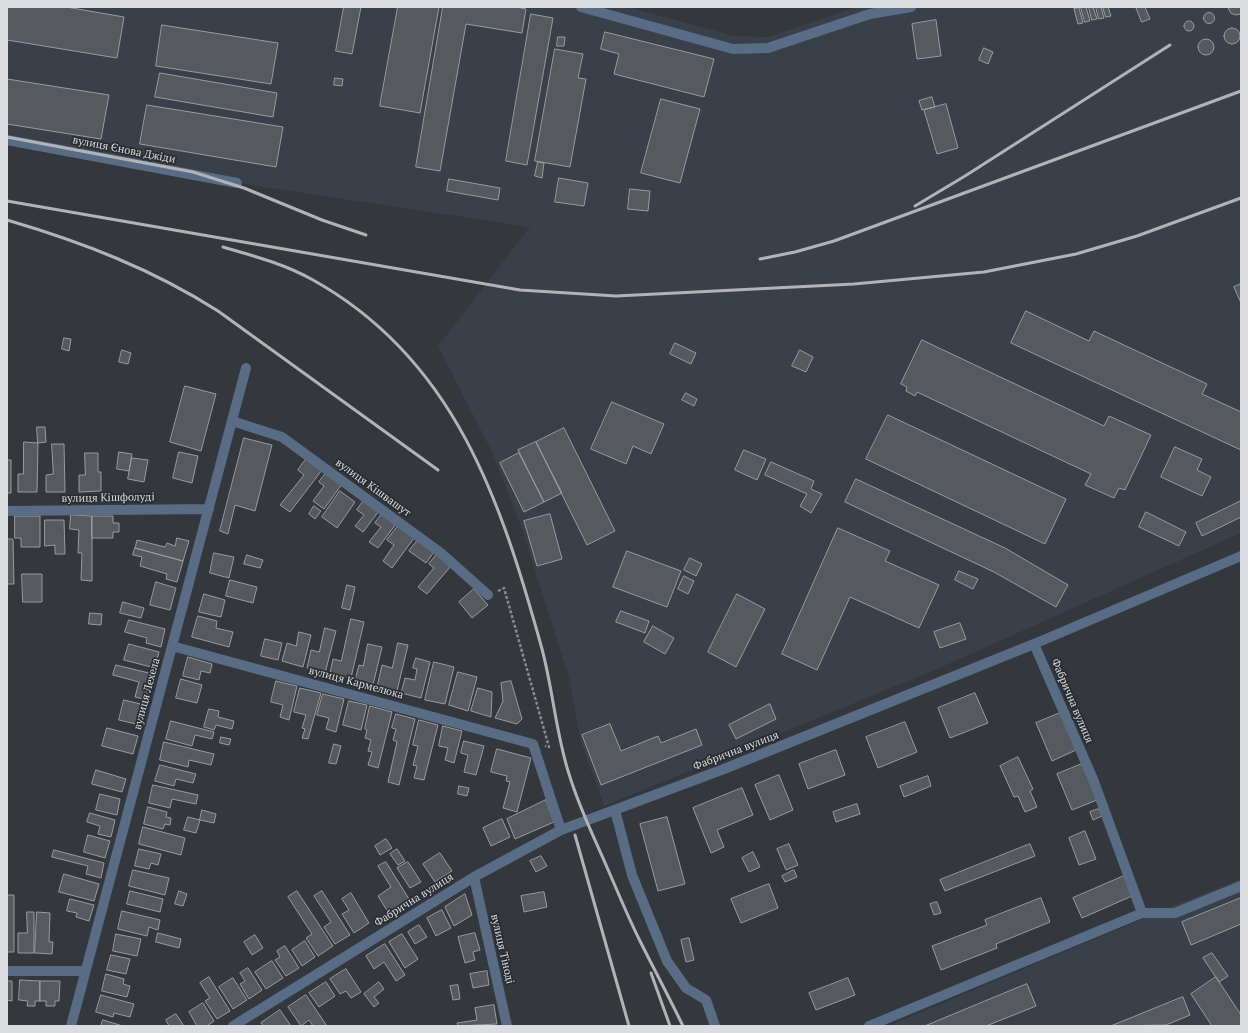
<!DOCTYPE html>
<html>
<head>
<meta charset="utf-8">
<style>
	body { margin:0 }
	#map { position:relative; width:1248px; height:1033px; overflow:hidden; background:#34373b; font-family:"PT Serif",serif }
	canvas { display:block }
	.frame { position:absolute; inset:0; border:8px solid #dbdde0; pointer-events:none }
</style>
</head>
<body>
<div id="map">
<canvas width="1248" height="1033"></canvas>
<div class="frame"></div>
</div>
<script>
const context = document.querySelector('canvas').getContext('2d');
context.lineJoin = 'round';
function fillPath(path, color) { context.fillStyle = color; context.fill(path, 'evenodd'); }
function trace(path, color, width, dash) { context.strokeStyle = color; context.lineWidth = width; context.lineCap = dash ? 'butt' : 'round'; context.setLineDash(dash || []); context.stroke(path); }
function write(font, color, halo, rows, align = 'center') {
  context.font = font + ' "PT Serif",serif'; context.lineWidth = 3.5; context.setLineDash([]); context.textBaseline = 'middle'; context.strokeStyle = halo; context.fillStyle = color; for (const [text, x, y, turn = 0] of rows) {
    context.save(); context.translate(x, y); context.rotate((+turn || 0) * Math.PI / 180); context.textAlign = isNaN(turn) ? turn : align; if (halo) context.strokeText(text, 0, 0); context.fillText(text, 0, 0); context.restore();
  }
}
fillPath(new Path2D(`
	M7,7H628L734,36L768,37L856,7H1241V533L935,670L604,806L581,742L569,678L522,529L493,454L438,346L530,227L237,183L7,140Z
	M1241,879V1026H888L1190,899Z`), '#394049');
const building = new Path2D(`
	M7,7H66L124,17L117,58L7,40Z
	M344,7H361L352,54L336,51Z
	M398,7H439L420,113L380,106Z
	M443,7H516L526,9L522,33L466,24L440,171L416,167Z
	M1081,7H1086L1090,21L1085,22Z
	M1089,7H1093L1097,19L1092,20Z
	M1096,7H1101L1104,18L1099,19Z
	M1103,7H1108L1111,16L1106,17Z
	M1136,7H1145L1150,19L1142,22Z
	M1228,7H1241V14L1235,15L1231,13Z
	M1079,8L1083,23L1078,24L1074,9Z
	M1203.5 18a5.5 5.5 0 1 1 11 0a5.5 5.5 0 1 1-11 0Z
	M531,14L553,18L527,165L506,161Z
	M936,20L941,56L917,59L912,24Z
	M1184 26a5 5 0 1 1 10 0a5 5 0 1 1-10 0Z
	M162,25L278,43L271,84L156,66Z
	M1224 36a8 8 0 1 1 16 0a8 8 0 1 1-16 0Z
	M605,32L714,59L704,97L614,74L619,54L601,49Z
	M558,37H565L564,46H557Z
	M1198 47a8 8 0 1 1 16 0a8 8 0 1 1-16 0Z
	M984,48L993,52L988,64L979,60Z
	M555,49L583,54L578,78L586,79L570,167L535,161Z
	M160,73L277,93L273,117L155,97Z
	M335,78L343,79L342,86L334,85Z
	M7,79L109,95L101,139L7,124Z
	M932,97L935,107L922,110L919,101Z
	M661,99L700,109L680,183L641,173Z
	M946,104L958,148L937,154L924,110Z
	M147,105L283,127L276,167L140,144Z
	M538,162L544,163L542,178L535,176Z
	M559,178L588,183L584,206L555,202Z
	M449,179L500,188L498,200L447,191Z
	M630,189L650,191L648,211L628,209Z
	M1241,284V303L1234,287Z
	M1026,311L1089,341L1094,331L1207,384L1202,394L1241,412V450L1011,343Z
	M64,338L71,339L69,351L62,349Z
	M922,340L1104,426L1109,416L1151,435L1125,490L1119,488L1114,498L1085,485L1091,474L917,392L915,396L906,391L907,387L901,384Z
	M675,343L696,353L691,364L670,354Z
	M122,350L131,353L128,364L119,362Z
	M800,350L813,357L806,372L792,366Z
	M185,386L216,394L201,451L170,442Z
	M686,393L697,399L694,406L682,400Z
	M612,402L664,424L651,454L633,446L626,464L591,449Z
	M888,415L1066,499L1045,544L866,459Z
	M37,427H45L46,442L38,443Z
	M564,428L615,531L587,545L536,442Z
	M244,438L272,445L255,511L235,505L228,534L220,531Z
	M24,442L38,443L37,492H18V474H23Z
	M536,442L562,493L544,502L518,450Z
	M52,444H64L65,492H46V475L53,474Z
	M1175,447L1202,459L1197,470L1211,477L1202,496L1161,477Z
	M744,450L766,459L757,480L735,470Z
	M119,452L132,454L129,471L117,469Z
	M179,452L198,456L192,483L173,478Z
	M85,453H98V472H101V491L79,492V475H85Z
	M519,453L544,502L524,512L500,463Z
	M132,458L148,460L144,482L128,479Z
	M307,458L322,470L290,512L280,505L304,475L298,470Z
	M7,460H11V493H7Z
	M771,462L814,481L811,489L822,494L811,513L800,506L807,494L765,475Z
	M326,473L342,484L324,509L313,501L324,486L319,482Z
	M856,479L1005,548L1068,585L1056,607L994,572L845,502Z
	M340,491L355,502L337,528L322,517Z
	M364,500L379,511L363,532L355,526L364,515L357,510Z
	M1241,501V517L1202,536L1196,523Z
	M314,506L321,511L315,519L309,514Z
	M1146,512L1186,532L1179,546L1139,527Z
	M382,514L396,524L378,548L369,542L381,527L375,523Z
	M550,514L562,559L537,566L524,521Z
	M71,515L92,516V581L81,580L82,553H78L79,530L70,529Z
	M15,516H40V547H21V538H15Z
	M92,516H113V523H119V532H113V538H92Z
	M45,520H64L65,554H55V545L45,546Z
	M398,526L414,538L392,568L383,561L394,545L387,540Z
	M838,528L890,551L885,561L939,585L919,628L850,597L817,670L782,654Z
	M177,538L189,541L183,561L135,548L137,540L165,547L167,543L175,546Z
	M7,539H13L14,584H7Z
	M418,540L434,552L426,563L409,551Z
	M135,548L183,561L177,582L166,579L167,574L140,566L142,557L133,555Z
	M627,551L681,571L667,607L613,587Z
	M214,553L234,557L229,578L210,573Z
	M437,554L451,566L427,594L418,587L434,568L429,564Z
	M247,555L263,560L260,568L244,564Z
	M690,558L702,564L696,576L684,570Z
	M959,571L978,579L973,589L955,580Z
	M22,574H42V602H23Z
	M684,576L694,581L688,594L678,589Z
	M230,580L257,587L253,603L226,596Z
	M156,582L176,588L170,610L150,605Z
	M347,585L355,587L350,610L342,608Z
	M474,589L488,605L472,618L459,602Z
	M204,594L225,600L221,617L199,612Z
	M737,594L765,609L736,667L708,652Z
	M123,602L144,608L141,618L120,613Z
	M621,611L649,621L645,633L616,622Z
	M90,613L102,614L101,625L89,624Z
	M198,616L217,621L216,628L233,632L229,647L192,637Z
	M351,619L364,622L351,678L330,673L333,659L341,661Z
	M129,620L165,629L161,647L146,643L147,638L125,632Z
	M960,623L966,639L940,648L934,632Z
	M653,626L674,638L665,654L644,642Z
	M325,628L336,631L325,673L307,668L311,650L319,652Z
	M299,632L311,635L303,667L282,661L287,643L296,646Z
	M265,639L282,643L278,660L261,656Z
	M398,643L408,645L397,691L377,687L382,665L392,668Z
	M129,644L159,652L155,668L124,660Z
	M368,644L382,647L373,685L355,680L359,665L363,666Z
	M188,657L212,664L210,673L201,671L199,680L183,676Z
	M416,658L430,662L421,698L401,693L405,678L415,680L417,669L413,668Z
	M434,662L454,667L445,704L425,700Z
	M116,665L153,674L147,700L135,697L139,682L113,675Z
	M458,672L477,677L468,711L449,705Z
	M181,679L202,685L197,703L176,698Z
	M276,681L297,686L289,720L280,717L283,705L271,702Z
	M511,681L522,719L517,724L495,718L503,701L501,683Z
	M300,688L321,693L308,739L302,738L305,729L302,728L306,715L294,712Z
	M478,688L492,692L491,717L471,711Z
	M975,693L988,723L950,738L938,708Z
	M323,694L344,699L336,732L326,729L329,718L317,715Z
	M124,700L145,705L140,725L119,720Z
	M349,701L367,705L361,730L343,725Z
	M770,704L776,719L736,739L729,725Z
	M370,706L392,712L378,768L368,765L372,752L368,751L371,740L365,738L367,730L365,729Z
	M209,709L219,711L218,717L234,721L232,729L216,725L214,730L204,727Z
	M1060,713L1076,750L1052,761L1036,723Z
	M396,714L415,719L399,785L388,782L397,742L393,740L396,729L392,728Z
	M419,720L438,725L424,780L414,778L417,766L413,765L418,746L413,745Z
	M171,721L214,732L212,739L195,735L192,746L166,739Z
	M905,722L917,752L878,768L866,737Z
	M610,724L621,751L658,736L661,743L696,729L702,745L601,785L582,735Z
	M443,726L462,731L454,763L445,760L448,748L439,746Z
	M107,728L138,736L133,754L102,746Z
	M221,737L231,739L229,745L220,743Z
	M464,741L484,746L476,775L464,772L468,755L461,753Z
	M164,742L214,754L211,765L189,760L188,767L160,760Z
	M334,744L341,746L336,764L329,763Z
	M497,749L531,758L517,812L503,808L510,782L506,781L507,776L491,772Z
	M836,750L845,775L808,789L799,764Z
	M1018,757L1033,789L1030,791L1037,807L1025,812L1018,796L1014,797L1000,766Z
	M1082,764L1097,800L1072,810L1057,774Z
	M160,765L196,774L193,783L176,779L174,786L155,781Z
	M96,770L126,779L122,792L92,784Z
	M779,775L793,810L770,820L755,785Z
	M928,776L931,786L904,797L900,786Z
	M153,785L198,795L196,804L172,799L170,808L149,803Z
	M459,786L469,788L467,796L458,794Z
	M742,788L753,815L717,830L724,847L711,853L693,808Z
	M100,794L120,799L117,815L96,810Z
	M546,800L554,822L515,839L507,819Z
	M857,804L860,814L836,822L833,812Z
	M148,807L167,812L166,817L171,818L170,825L165,824L163,829L144,824Z
	M1099,809L1102,816L1093,820L1090,812Z
	M202,810L216,814L214,823L200,820Z
	M90,813L115,820L111,837L98,834L100,826L87,822Z
	M188,817L200,820L196,833L184,830Z
	M667,817L685,884L658,891L640,824Z
	M502,819L510,837L491,846L483,828Z
	M143,827L185,838L181,855L139,844Z
	M1085,831L1096,859L1079,865L1069,838Z
	M88,835L110,841L105,858L84,852Z
	M386,839L392,848L380,855L375,846Z
	M789,844L798,865L786,870L777,849Z
	M1030,844L1035,856L945,891L940,880Z
	M139,849L161,854L158,865L151,863L149,869L135,866Z
	M397,849L405,861L398,865L390,854Z
	M54,850L104,863L101,878L86,874L88,866L52,857Z
	M753,852L760,867L749,872L742,858Z
	M440,853L452,871L435,882L423,864Z
	M541,856L547,866L536,872L530,861Z
	M386,862L409,899L388,912L378,896L391,887L378,866Z
	M408,862L421,882L410,888L397,868Z
	M133,870L169,878L165,895L129,886Z
	M794,870L797,877L785,882L782,876Z
	M64,874L99,884L94,901L59,892Z
	M1124,876L1132,896L1082,918L1073,898Z
	M769,884L778,908L741,923L731,899Z
	M130,891L163,899L160,912L127,904Z
	M179,891L187,894L183,906L175,904Z
	M297,891L333,946L318,956L306,938L312,934L288,897Z
	M322,891L350,935L335,944L324,927L331,922L314,896Z
	M544,892L547,907L524,912L521,896Z
	M351,893L369,923L354,933L342,914L349,910L342,899Z
	M465,894L472,915L454,926L445,907Z
	M7,895H14V952H7Z
	M1041,898L1050,922L996,944L997,948L941,970L932,946L987,925L985,920Z
	M1241,898V924L1191,945L1182,922Z
	M70,899L94,905L89,921L76,917L77,913L67,911Z
	M937,902L941,913L934,915L930,904Z
	M442,910L451,928L436,936L427,918Z
	M122,911L160,920L158,930L149,927L147,936L118,929Z
	M27,912H34V953H18V933H27Z
	M37,912L50,913L49,942H53L52,954L35,953Z
	M419,925L427,937L415,944L408,932Z
	M158,933L181,939L179,948L156,942Z
	M475,933L480,950L473,952L475,960L465,963L458,937Z
	M116,934L141,939L137,956L113,951Z
	M402,934L418,959L405,968L389,942Z
	M255,935L263,948L252,955L244,942Z
	M689,938L694,960L686,962L681,940Z
	M305,941L315,957L302,966L292,950Z
	M385,944L405,975L396,981L384,962L374,969L366,956Z
	M285,946L299,968L286,976L275,960L280,957L277,951Z
	M1212,953L1228,976L1219,982L1203,958Z
	M111,955L130,959L126,974L107,970Z
	M272,961L283,978L266,989L255,972Z
	M248,968L262,990L249,999L240,984L245,981L240,973Z
	M346,969L361,992L351,998L346,991L340,994L330,979Z
	M487,971L489,985L473,988L470,974Z
	M106,974L124,979L123,984L130,986L127,997L102,991Z
	M209,977L230,1011L217,1019L205,1001L210,998L200,983Z
	M1216,977L1241,1015V1026H1212L1191,994Z
	M233,978L247,1000L233,1009L219,987Z
	M848,978L855,995L816,1010L809,993Z
	M20,980L40,981V1001H35V1006H27L28,1001L19,1000Z
	M7,981H12V1001L7,1000Z
	M40,981H60L59,1001H55V1006H46V1001H40Z
	M326,982L335,996L319,1007L309,993Z
	M379,982L384,989L374,997L379,1003L374,1007L364,994Z
	M1027,984L1036,1006L986,1026H925Z
	M458,985L460,999L453,1000L450,986Z
	M101,995L134,1004L130,1017L114,1013L113,1017L96,1012Z
	M306,995L327,1026H313L309,1020L301,1026L288,1007Z
	M1183,997L1190,1015L1166,1025L1111,1026Z
	M203,1003L214,1021L207,1026H197L189,1012Z
	M494,1005L497,1024L458,1026L457,1023L477,1020L475,1008Z
	M280,1010L291,1026H264L261,1023Z
	M176,1014L184,1026H169L166,1020Z
	M103,1020L123,1026H101Z`);
fillPath(building, '#56595d');
trace(building, '#989ba0', 1);
trace(new Path2D(`
	M498,591L504,588L549,747L545,746`), '#898c8f', 2.5, [3, 2]);
trace(new Path2D(`
	M581,7L733,49L768,48L870,14L911,7
	M7,140L237,183
	M232,421L282,437L441,553L488,595
	M7,511L209,509
	M1034,644L1241,556
	M172,646L533,744L561,830
	M615,810L632,875L667,961L686,988L706,1000L715,1026
	M474,877L507,1026
	M1142,913H1175L1241,886
	M7,971H85
	M71,1026L246,368
	M233,1026L474,877L561,830L724,769L1034,644L1093,779L1142,913L869,1026`), '#586c85', 10);
trace(new Path2D(`
	M7,137L193,172L244,188L322,220L366,235
	M7,201L520,290L616,296L854,284L984,272L1076,254L1137,236L1241,198
	M915,206L965,176L1170,45
	M7,220C82,242 152,269 218,311L438,470
	M223,247C254,256 285,264 313,280C455,359 501,501 542,649C553,690 556,734 569,774C577,800 588,825 599,849C613,880 625,911 640,941C654,969 669,997 683,1026
	M760,259L795,252L834,241L1241,91
	M575,835L629,1026
	M651,973L670,1026`), '#b1b3b6', 3);
write('11px', '#dbdde0', '#2a2d31', [
	["вулиця Єнова Джіди",124,150,11],
	["вулиця Кішвашут",373,488,36],
	["вулиця Кішфолуді",108,498,-1],
	["вулиця Кармелюка",356,683,15],
	["вулиця Лехела",147,694,-75],
	["Фабрична вулиця",1072,701,67],
	["Фабрична вулиця",736,751,-21],
	["Фабрична вулиця",414,900,-32],
	["вулиця Тіноді",502,949,77]
]);
</script>
</body>
</html>
